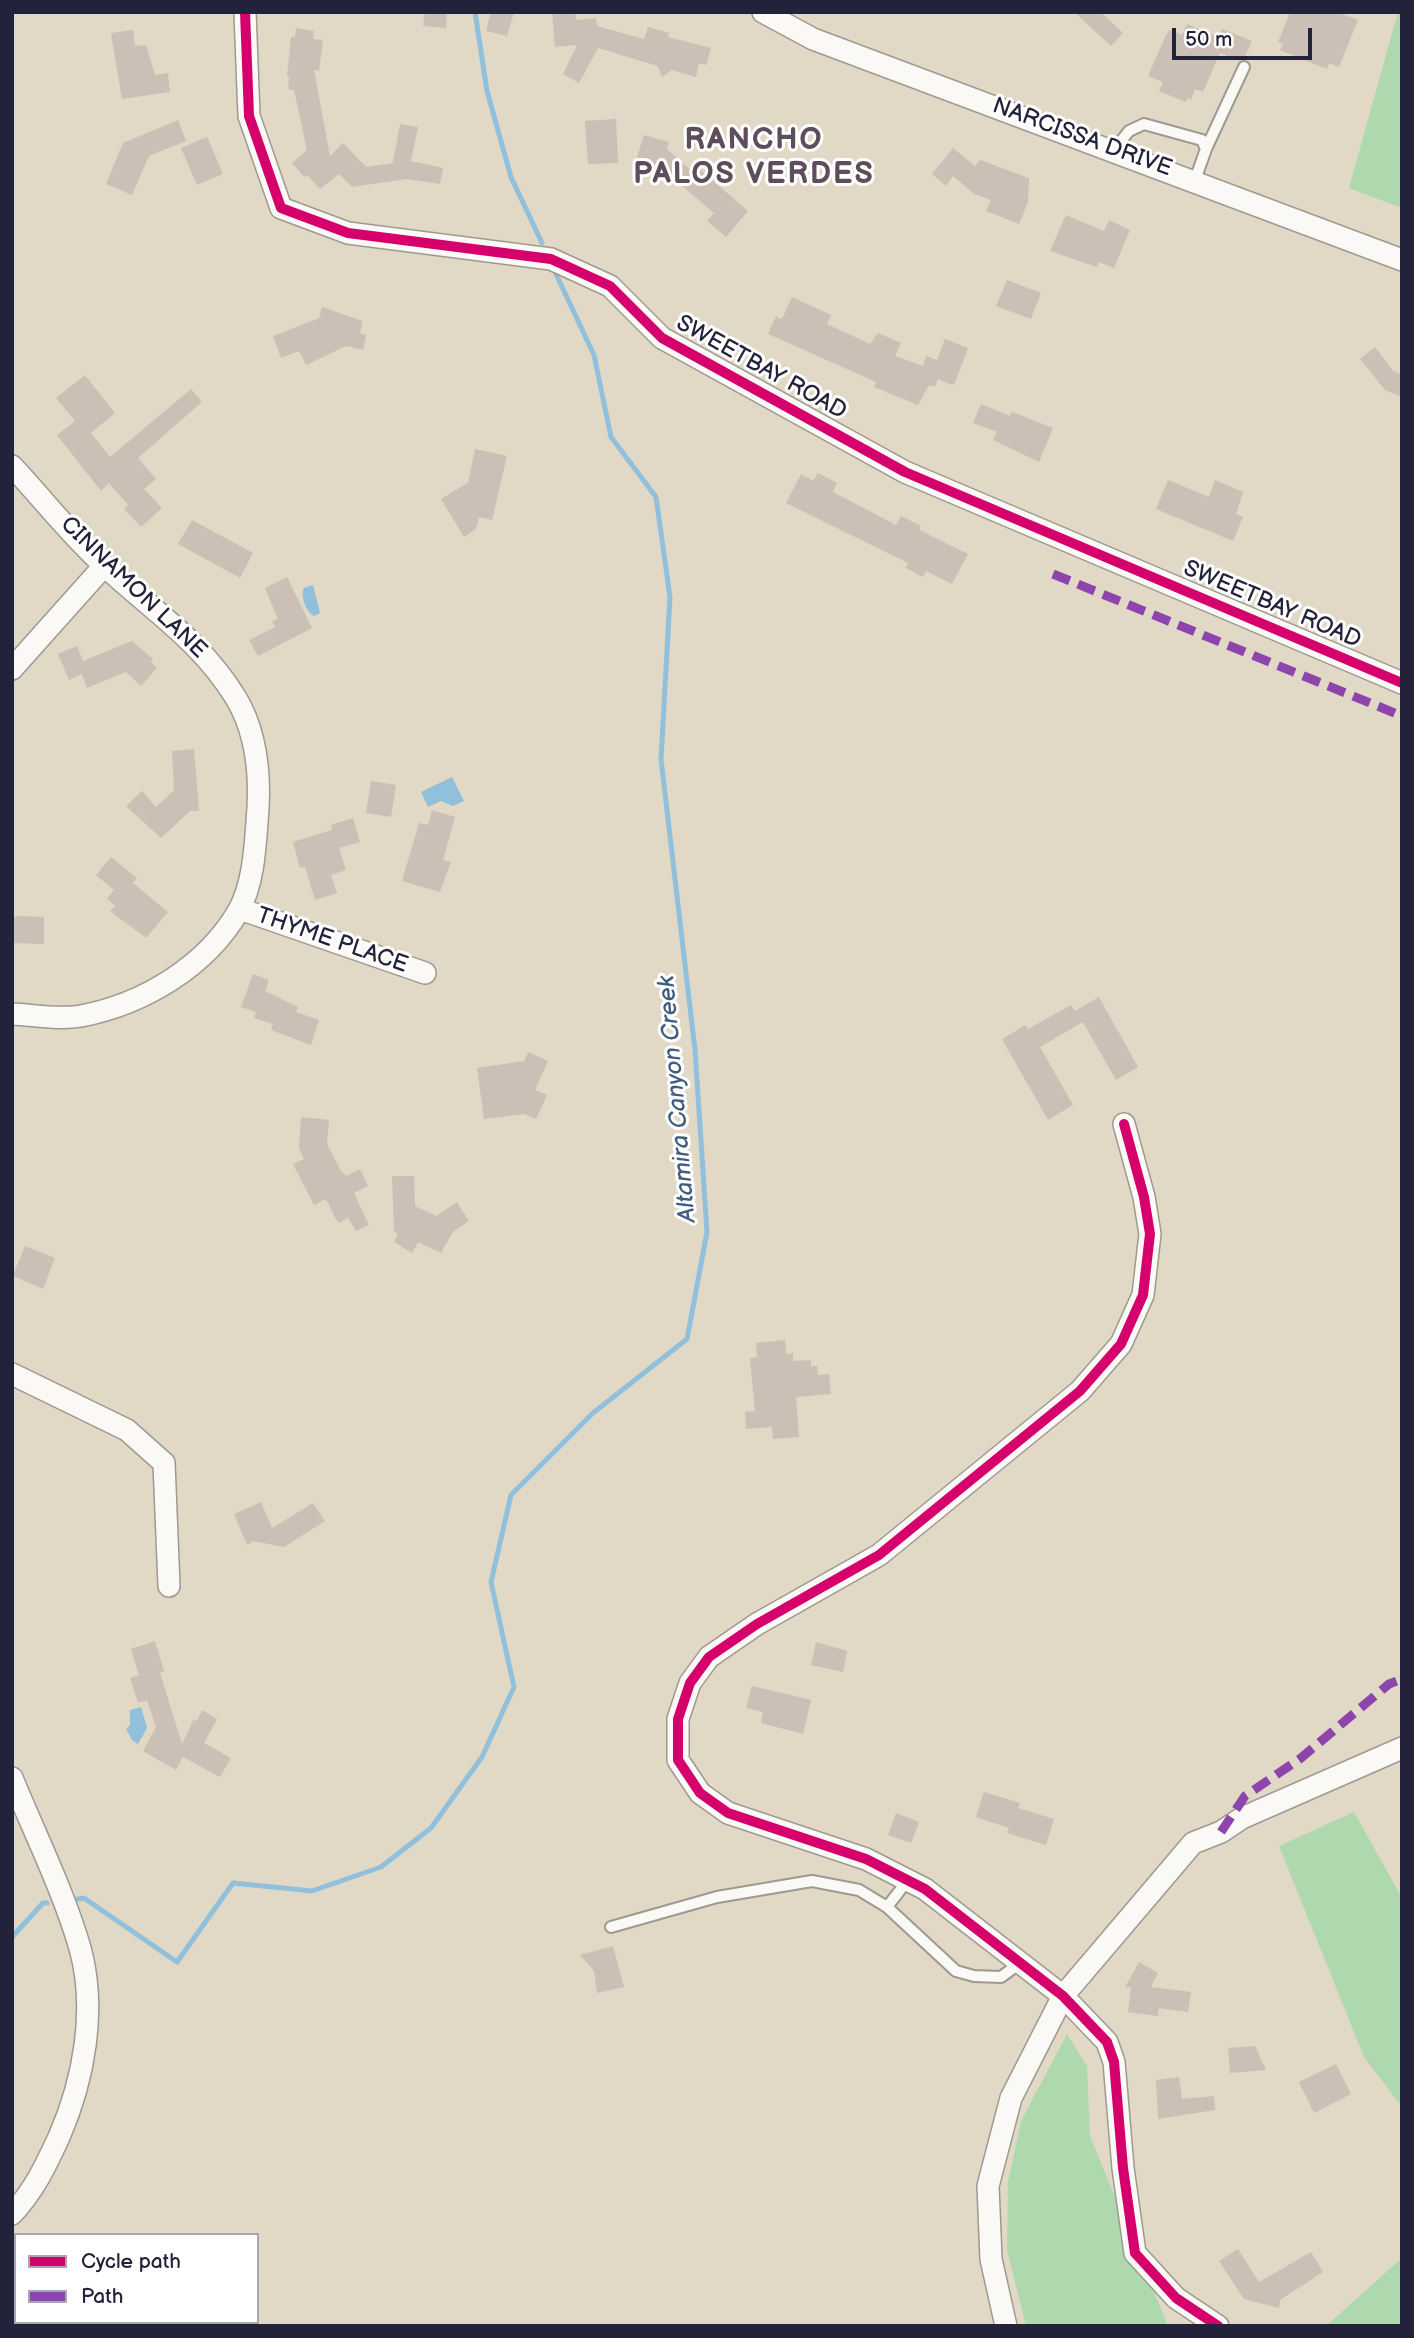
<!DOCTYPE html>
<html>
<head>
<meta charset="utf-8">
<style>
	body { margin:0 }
	#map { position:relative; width:1414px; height:2338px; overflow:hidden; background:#e1d8c5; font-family:"Balsamiq Sans",sans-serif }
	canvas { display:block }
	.frame { position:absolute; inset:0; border:14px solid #22223b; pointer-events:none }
	.legend { position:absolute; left:14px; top:2233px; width:245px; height:91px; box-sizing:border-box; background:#fff; border:2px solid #a7a7b1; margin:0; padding:9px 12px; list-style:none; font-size:21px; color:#22223b }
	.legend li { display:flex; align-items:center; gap:14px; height:35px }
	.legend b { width:35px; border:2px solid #a7a7b1 }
	.scale { position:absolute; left:1172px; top:28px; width:140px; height:32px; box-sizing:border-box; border:4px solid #22223b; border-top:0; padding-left:9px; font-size:21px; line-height:24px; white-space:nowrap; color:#22223b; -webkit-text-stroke:5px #fff; paint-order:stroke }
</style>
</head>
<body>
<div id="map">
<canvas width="1414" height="2338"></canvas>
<div class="frame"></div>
<ul class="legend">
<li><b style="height:9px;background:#d6006c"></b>Cycle path</li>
<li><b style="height:9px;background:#8e44ad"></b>Path</li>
</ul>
<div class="scale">50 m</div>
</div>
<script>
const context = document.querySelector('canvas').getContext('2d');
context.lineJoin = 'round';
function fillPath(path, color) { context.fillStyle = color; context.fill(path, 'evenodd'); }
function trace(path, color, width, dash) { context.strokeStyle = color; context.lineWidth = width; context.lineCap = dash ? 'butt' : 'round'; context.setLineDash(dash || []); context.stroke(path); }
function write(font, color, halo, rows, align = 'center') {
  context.font = font + ' "Balsamiq Sans",sans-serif'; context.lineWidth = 6; context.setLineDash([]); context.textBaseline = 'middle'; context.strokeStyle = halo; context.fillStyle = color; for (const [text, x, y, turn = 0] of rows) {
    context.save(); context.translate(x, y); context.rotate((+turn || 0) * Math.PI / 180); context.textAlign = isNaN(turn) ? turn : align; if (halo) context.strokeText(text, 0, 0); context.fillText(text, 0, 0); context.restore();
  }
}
fillPath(new Path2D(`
	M1398,12H1402V208L1349,188Z
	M1354,1812L1402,1898V2107L1364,2057L1279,1846Z
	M1067,2034L1087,2066L1090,2136L1168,2326H1026L1007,2250L1008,2182L1021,2121Z
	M1402,2258V2326H1326Z`), '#aed9ae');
fillPath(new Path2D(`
	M313,585L320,613L314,616C306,612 300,596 304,588Z
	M452,777L464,801L453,806L441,801L428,807L421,792Z
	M141,1707L147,1728L138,1744L132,1740L126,1729L130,1725V1710Z`), '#90c0dc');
trace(new Path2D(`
	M475,12L487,91L511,177L542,243
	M78,1899L84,1898L177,1962L233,1883L312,1891L381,1867L431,1828L482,1757L514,1687L491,1582L511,1495L593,1413L687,1339L707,1232L695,1050L661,759L670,597L656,497L611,437L594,355L556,274
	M12,1937L43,1903H47`), '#90c0dc', 5);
fillPath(new Path2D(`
	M425,12H447L446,28L423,26Z
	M491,12H514L507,36L486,31Z
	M552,12H575L576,20L596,18L597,26L644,39L648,27L669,33L668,37L711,48L706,65L699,63L696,77L672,70L662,77L658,66L598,48L579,83L563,74L577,45L555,47Z
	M1074,12H1101L1123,33L1111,46Z
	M1290,12H1336L1358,20L1339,67L1329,63L1327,69L1280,50L1283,44L1278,42Z
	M1187,24L1218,37L1222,29L1252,41L1244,59L1240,61L1220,53L1203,92L1195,89L1191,100L1187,98L1186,102L1159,91L1163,82L1148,76L1166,35L1170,30L1182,35Z
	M296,28L314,31L313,39L323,40L319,71L314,70L330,156L343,143L366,167L393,163L400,124L418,127L411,161L443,168L440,184L407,179L352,187L339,174L320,189L307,175L304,177L292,163L307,150L294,90L288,89L289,77L287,76L291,37H295Z
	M133,30L135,46L146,45L155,75L168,73L170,92L122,99L111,33Z
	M616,119L618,163L588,164L585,121Z
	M178,120L186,141L149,156L132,195L106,184L123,143Z
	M644,135L669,142L667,149L693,172L697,167L748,211L726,237L707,221L714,213L666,172L635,163Z
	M207,137L223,174L197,185L181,148Z
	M953,148L975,166L980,160L1029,178L1028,202L1019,224L986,211L991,200L974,194L953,176L946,186L932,174Z
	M1066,215L1104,231L1109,220L1130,230L1114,268L1099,262L1097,267L1050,251Z
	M1007,280L1041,293L1031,319L996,306Z
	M792,297L831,315L827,324L870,344L878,333L901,343L895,356L923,366L926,356L937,360L945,339L968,348L955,383L952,385L938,379L935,387L929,385L918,405L874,387L876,382L768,334L776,316L782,319Z
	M322,307L363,321L360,333L366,335L363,350L346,346L306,365L299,351L281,358L273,336L319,318Z
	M1375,347L1393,371L1402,375V397L1385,390L1360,359Z
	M85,375L115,413L91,433L110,457L191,389L202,402L138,458L156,479L144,489L162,508L141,527L124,509L128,505L109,483L101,491L57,435L75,421L56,398Z
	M981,404L1010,416L1012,412L1053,428L1039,462L993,440L997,432L973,423Z
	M475,449L507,456L492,520L479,517L476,529L464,537L441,499L468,483Z
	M818,473L837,483L833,492L896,525L901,516L921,526L919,530L968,554L952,584L926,571L923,577L906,568L908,563L786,503L801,474L813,481Z
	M1168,480L1209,497L1215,480L1243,492L1236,514L1243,517L1233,541L1156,509Z
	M192,520L253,553L240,578L178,544Z
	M287,577L312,628L258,656L249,640L275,627L272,621L278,619L265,588Z
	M132,641L153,659L151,662L157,668L141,686L126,672L87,688L82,674L69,680L58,654L77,646L83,661Z
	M194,749L199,811H190L161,838L126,806L142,791L156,807L174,790L172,751Z
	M371,781L396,785L391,817L366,813Z
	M432,810L455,817L443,860L451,862L440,892L402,881L419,823L428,825Z
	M353,818L360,842L339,848L346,870L331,875L337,893L315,900L305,867L300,868L293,842L332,830L331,825Z
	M111,857L137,878L133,883L168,912L146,938L110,911L115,906L107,899L114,890L96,875Z
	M20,916L44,917V944L12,943V918Z
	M253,974L269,980L265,991L298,1007L296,1012L319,1020L311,1045L271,1030L273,1024L254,1018L256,1012L241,1007Z
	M1099,997L1138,1067L1116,1080L1083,1022L1040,1047L1073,1105L1048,1120L1002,1039L1026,1025L1028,1029L1071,1005L1075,1011Z
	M528,1052L548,1061L535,1090L547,1095L536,1119L524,1114L484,1119L477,1068L524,1061Z
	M301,1117L329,1120L327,1144L341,1171L346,1176L360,1169L368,1186L354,1193L369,1225L356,1231L348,1218L338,1223L326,1199L314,1205L293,1164L304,1159L299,1148Z
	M392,1176H414L415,1206L436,1216L457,1202L469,1221L453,1232L441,1253L418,1242L412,1253L394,1242L398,1234L394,1231Z
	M25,1246L55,1258L43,1289L13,1276Z
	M785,1340L786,1354L793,1353V1361L811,1360V1366H817L818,1375L829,1374L831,1394L796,1397L799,1437L773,1439L772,1427L746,1429L745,1412L755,1411L750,1358L757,1357L756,1343Z
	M261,1502L272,1528L313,1503L325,1521L284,1547L253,1541L247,1545L234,1514Z
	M155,1641L164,1671L160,1673L182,1744L194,1719L197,1721L202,1710L217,1719L204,1743L231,1758L220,1777L183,1757L176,1770L143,1751L156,1727L147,1700L138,1703L130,1678L139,1675L131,1649Z
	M816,1642L847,1651L843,1672L811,1665Z
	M752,1686L811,1700L803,1734L761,1723L763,1712L746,1708Z
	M984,1792L1020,1803L1018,1808L1054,1819L1046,1845L1007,1833L1009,1828L976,1817Z
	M896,1813L919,1822L911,1843L888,1835Z
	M613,1946L624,1987L597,1993L594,1971L580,1955Z
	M1139,1962L1158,1973L1151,1987L1191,1992L1188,2012L1159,2008L1158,2016L1128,2012L1131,1987H1125Z
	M1255,2046L1266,2070L1230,2073L1228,2048Z
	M1336,2064L1351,2094L1314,2113L1299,2082Z
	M1179,2077L1182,2099L1214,2096L1215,2110L1158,2119L1156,2080Z
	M1238,2249L1259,2282L1311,2252L1323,2272L1280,2300L1279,2308L1244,2299L1219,2261Z`), '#ccbfb5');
const lane = new Path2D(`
	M1206,149L1244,67
	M1114,150L1129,131L1144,124L1202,140L1206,149L1195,180
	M887,1907L908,1880
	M611,1927L717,1897L812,1881L859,1890L887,1907L956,1971L974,1976L1001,1977L1020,1963`);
const street = new Path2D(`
	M245,12L249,116L281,208L348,233L551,259L610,286L662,338L905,472L1402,683
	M763,12L813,39L1402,260
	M12,466C43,499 72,537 106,567C153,611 201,641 236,698C258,735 261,780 257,822C255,850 253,884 239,910C207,966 144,1004 81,1016C60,1020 34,1015 12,1014
	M12,669L104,566
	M240,909L425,973
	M1124,1124L1144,1197L1150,1234L1143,1295L1121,1344L1080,1391L879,1555L757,1624L709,1657L690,1683L678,1719V1760L700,1793L728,1813L866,1859L925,1889L1063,1996L1107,2042L1114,2062L1123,2168L1135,2253L1176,2298L1218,2326
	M12,1374L127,1430L164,1463L169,1586
	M12,1778C35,1834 63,1890 80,1948C97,2009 84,2080 59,2137C46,2165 34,2191 12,2214
	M1006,2326L991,2259L988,2186L1011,2098L1063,1996L1193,1843L1221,1832L1242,1818L1402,1748`);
trace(lane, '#9e9991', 14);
trace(street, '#9e9991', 24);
trace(lane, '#faf9f6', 10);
trace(street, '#faf9f6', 21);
trace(new Path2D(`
	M1053,574L1402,716
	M1221,1832L1245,1796L1301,1758L1389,1684L1402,1679`), '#8e44ad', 9, [18, 9]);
trace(new Path2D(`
	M245,12L249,116L281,208L348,233L551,259L610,286L662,338L905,472L1402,683
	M1124,1124L1144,1197L1150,1234L1143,1295L1121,1344L1080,1391L879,1555L757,1624L709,1657L690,1683L678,1719V1760L700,1793L728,1813L866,1859L925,1889L1063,1996L1107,2042L1114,2062L1123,2168L1135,2253L1176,2298L1218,2326`), '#d6006c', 10);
write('23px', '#22223b', '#fff', [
	["NARCISSA DRIVE",1082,138,20],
	["SWEETBAY ROAD",761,368,29],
	["CINNAMON LANE",133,588,44],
	["SWEETBAY ROAD",1272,605,23],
	["THYME PLACE",332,941,19]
]);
write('italic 24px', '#405d7f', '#fff', [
	["Altamira Canyon Creek",678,1099,-95]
]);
context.letterSpacing = '2px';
write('bold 30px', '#5e4d5a', '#fff', [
	["RANCHO",754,141],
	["PALOS VERDES",754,175]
]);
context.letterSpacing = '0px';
</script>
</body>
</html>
